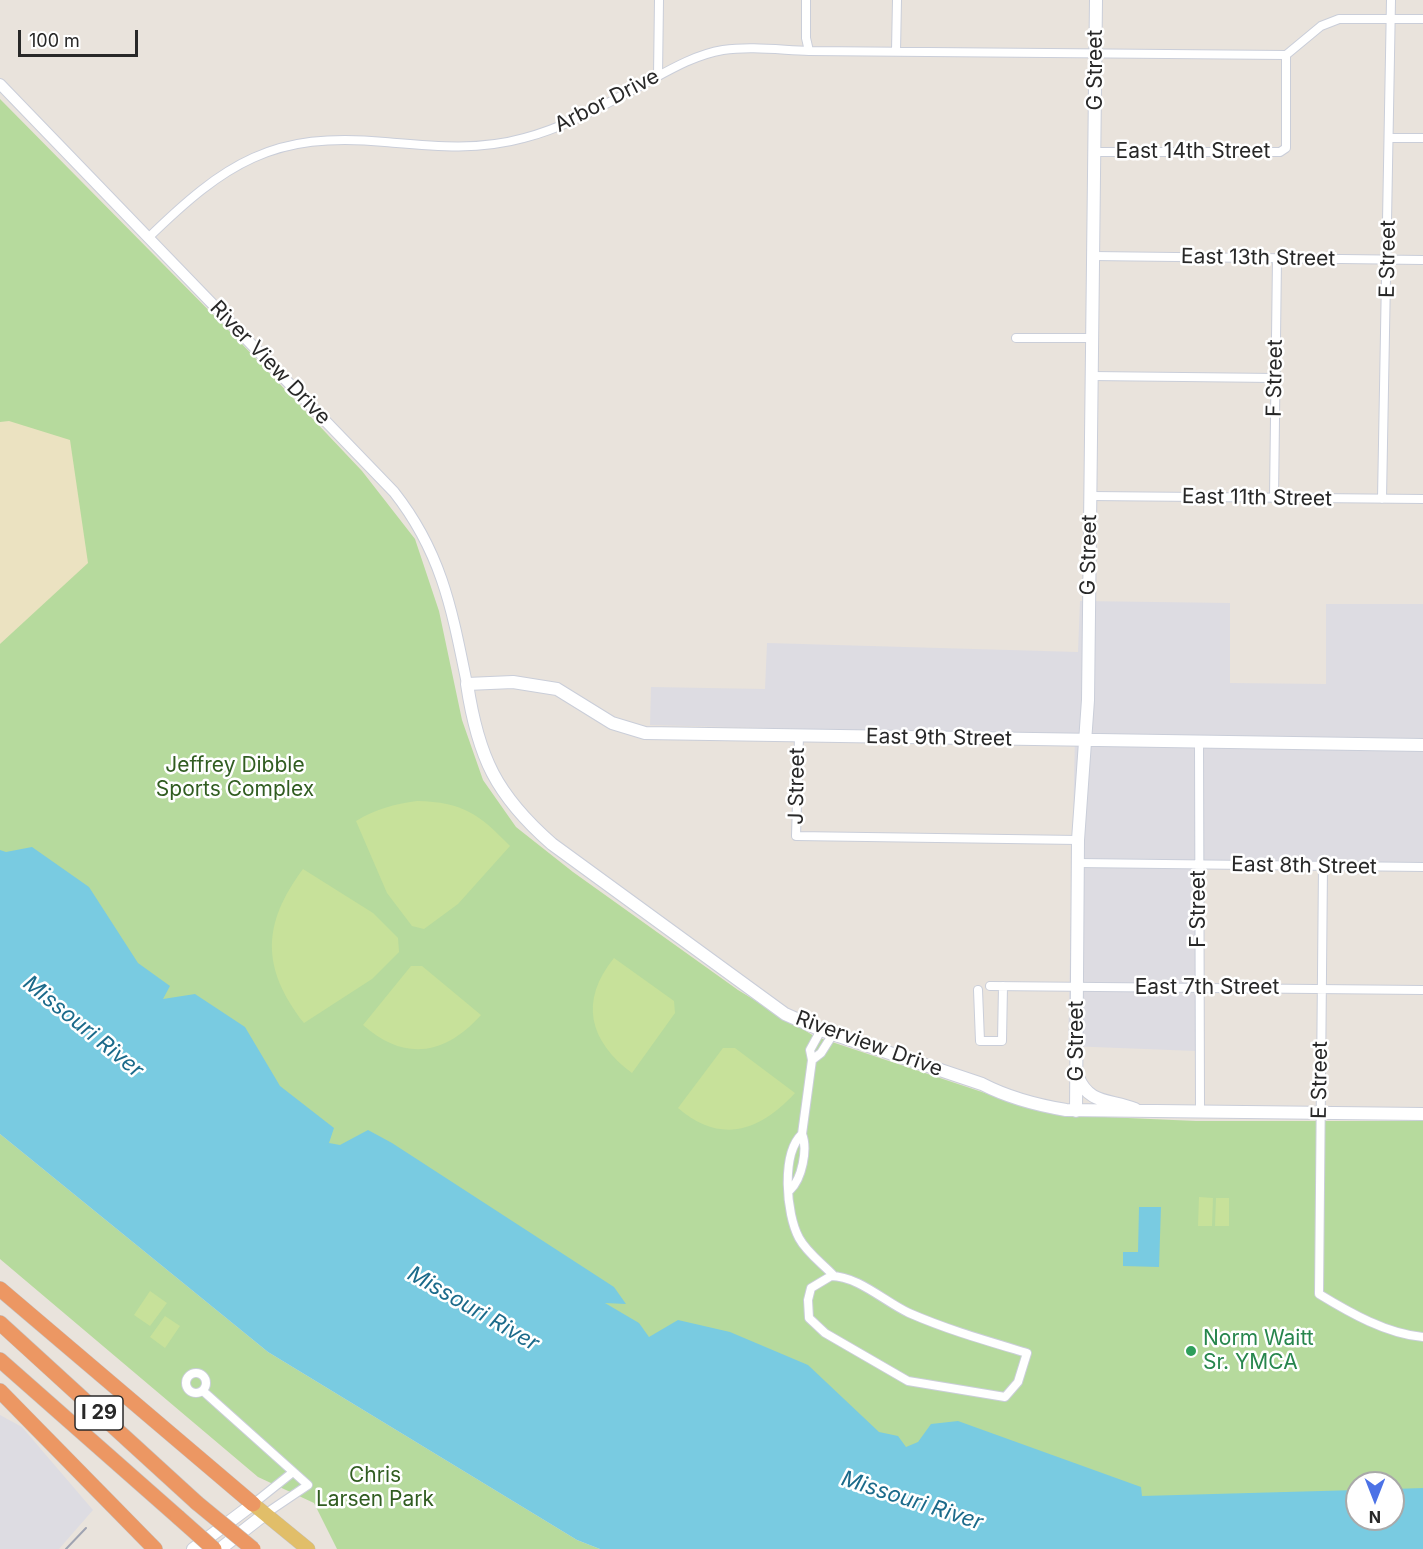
<!DOCTYPE html>
<html>
<head>
<meta charset="utf-8">
<style>
	body { margin:0 }
	#map { position:relative; width:1423px; height:1549px; overflow:hidden; background:#e9e3dc; font-family:Inter,sans-serif }
	canvas { display:block }
	.north { position:absolute; left:1345px; top:1471px; width:60px; height:60px; box-sizing:border-box; background:#fff; border:2px solid #a9a9a9; border-radius:50%; rotate:180deg; font-size:16px; font-weight:700; line-height:24px; text-align:center; color:#282828 }
	.north::after { content:''; display:block; margin:auto; width:21px; height:27px; background:#4c72e6; clip-path:polygon(50% 0,100% 100%,50% 72%,0 100%) }
	.scale { position:absolute; left:18px; top:30px; width:120px; height:27px; box-sizing:border-box; border:3px solid #282828; border-top:0; padding-left:8px; font-size:18px; line-height:21px; white-space:nowrap; color:#282828; -webkit-text-stroke:4px #fff; paint-order:stroke }
</style>
</head>
<body>
<div id="map">
<canvas width="1423" height="1549"></canvas>
<div class="north">N</div>
<div class="scale">100 m</div>
</div>
<script>
const context = document.querySelector('canvas').getContext('2d');
context.lineJoin = 'round';
function fillPath(path, color) { context.fillStyle = color; context.fill(path, 'evenodd'); }
function trace(path, color, width, dash) { context.strokeStyle = color; context.lineWidth = width; context.lineCap = dash ? 'butt' : 'round'; context.setLineDash(dash || []); context.stroke(path); }
function write(font, color, halo, rows, align = 'center') {
  context.font = font + ' Inter,sans-serif'; context.lineWidth = 5; context.setLineDash([]); context.textBaseline = 'middle'; context.strokeStyle = halo; context.fillStyle = color; for (const [text, x, y, turn = 0] of rows) {
    context.save(); context.translate(x, y); context.rotate((+turn || 0) * Math.PI / 180); context.textAlign = isNaN(turn) ? turn : align; if (halo) context.strokeText(text, 0, 0); context.fillText(text, 0, 0); context.restore();
  }
}
fillPath(new Path2D(`
	M1080,601L1230,603V683L1326,684V604H1423V871L1197,867L1196,1051L1068,1046L1075,736L650,725L651,687L765,689L767,643L1078,652Z
	M0,1415L22,1427L93,1510L59,1549H0Z`), '#dddce2');
fillPath(new Path2D(`
	M0,99L242,344L362,471L415,539L439,611L462,720L483,780L516,827L573,872L738,990L814,1036L1030,1108L1082,1116L1196,1121H1423V1490L1393,1495V1483H1357V1502L1185,1534L685,1392L348,1164L0,880Z
	M0,1134L268,1352L577,1540L600,1549H337L314,1503L258,1477L0,1259Z`), '#b6da9d');
fillPath(new Path2D(`
	M9,421L70,440L88,563L0,644V422Z`), '#ebe2c1');
fillPath(new Path2D(`
	M417,801C463,802 479,814 510,846L458,904L424,929L412,926L387,893L356,821C376,809 394,804 417,801Z
	M303,869L373,913L398,938L399,952L372,979L304,1023C261,968 262,924 303,869Z
	M614,958L674,1001L675,1013L632,1073C589,1041 579,1001 614,958Z
	M411,966H422L481,1015C445,1055 405,1062 363,1025Z
	M723,1048H735L795,1093C760,1131 721,1145 678,1108Z
	M1199,1197L1213,1198L1212,1226H1198Z
	M1216,1198H1229V1226H1215Z
	M150,1291L167,1303L150,1326L134,1315Z
	M165,1316L180,1326L165,1348L150,1337Z`), '#c7e19a');
fillPath(new Path2D(`
	M32,847L89,887L138,963L170,986L163,999L195,994L245,1027L280,1086L334,1128L329,1143L340,1145L368,1130L392,1143L614,1287L626,1304L605,1303L639,1323L649,1337L678,1320L730,1332L808,1365L879,1432L898,1436L906,1447L918,1442L931,1424L958,1421L1141,1487L1142,1496L1357,1490V1519H1393V1489L1423,1488V1549H600L577,1540L268,1352L0,1134V850L6,852Z
	M1139,1207H1161L1159,1267L1123,1266V1252H1138Z`), '#79cbe1');
const minor = new Path2D(`
	M806,0V38L809,51
	M896,51L897,0
	M658,76L659,0
	M1390,138H1423
	M1095,152H1280L1286,148V55
	M148,238C225,163 273,131 385,142C432,146 478,151 524,138C566,127 602,106 640,86C666,72 693,55 723,50C751,46 780,50 809,51L1286,55L1321,26L1339,19H1423
	M1093,256L1423,260
	M1016,338H1092
	M1091,376L1275,378
	M1090,496L1423,499
	M1274,498L1277,258
	M1382,499L1391,0
	M799,736L796,836L1078,840
	M1199,741L1200,1112
	M1077,863L1423,867
	M1323,866L1319,1294C1350,1313 1387,1334 1423,1337
	M990,986L1423,990
	M978,990L980,1041H1002L1003,986
	M812,1060L821,1053L833,1034
	M802,1134C781,1154 786,1214 799,1238C807,1253 823,1264 834,1276
	M790,1190C802,1179 808,1149 802,1134L812,1060L810,1050L821,1030
	M831,1276C858,1276 885,1302 909,1313C948,1330 987,1341 1027,1353L1018,1382L1005,1397L908,1381L825,1333L809,1318L808,1300L811,1288Z
	M186 1383a10 10 0 1 1 20 0a10 10 0 1 1-20 0Z
	M203,1391L308,1485L265,1514
	M253,1504L293,1472`);
const tertiary = new Path2D(`
	M0,84L394,492C442,553 452,610 467,684`);
const secondary = new Path2D(`
	M1423,745L645,733L612,723L557,689L513,682L467,684C478,757 496,795 552,844L785,1014L821,1030L982,1084C1009,1098 1036,1105 1066,1110L1423,1114
	M1078,1077C1089,1105 1111,1099 1135,1109
	M1076,1111L1078,840L1088,700L1096,0
	M193,1549L253,1504
	M220,1549L265,1514`);
const primary = new Path2D(`
	M253,1504L308,1549`);
const motorway = new Path2D(`
	M0,1289L253,1504
	M0,1323L197,1503
	M0,1360L178,1517
	M0,1391L155,1549`);
trace(minor, '#caced9', 10);
trace(tertiary, '#caced9', 12);
trace(secondary, '#caced9', 14);
trace(primary, '#c3c3c3', 15);
trace(motorway, '#c3c3c3', 16);
trace(minor, '#fff', 8);
trace(tertiary, '#fff', 10);
trace(secondary, '#fff', 12);
trace(primary, '#e1be69', 14);
trace(motorway, '#ec9763', 15);
trace(new Path2D(`
	M66,1549L86,1528`), '#9fa3b1', 2);
const motorwayBridge = new Path2D(`
	M197,1503L253,1549
	M178,1517L214,1549`);
trace(motorwayBridge, '#c3c3c3', 16, []);
trace(motorwayBridge, '#ec9763', 15);
for (const [x, y, r, color] of [
	[1191,1351,6,"#2e9e5b"]
]) { const dot = new Path2D(); dot.arc(x, y, r, 0, 2 * Math.PI); context.fillStyle = color; context.fill(dot); trace(dot, '#fff', 2); }
for (const [x, y, w] of [
	[99,1413,48]
]) { const box = new Path2D(); box.roundRect(x - w / 2, y - 17, w, 34, 4.5); context.fillStyle = '#fff'; context.fill(box); trace(box, '#282828', 1.5); }
write('bold 20px', '#282828', null, [
	["I 29",99,1413]
]);
write('21px', '#282828', '#fff', [
	["G Street",1096,70,-90],
	["Arbor Drive",607,101,-27],
	["East 14th Street",1193,152],
	["East 13th Street",1258,258,1],
	["E Street",1388,259,-89],
	["River View Drive",270,363,46],
	["F Street",1275,378,-89],
	["East 11th Street",1257,498,1],
	["G Street",1089,555,-89],
	["East 9th Street",939,738,1],
	["J Street",797,786,-89],
	["East 8th Street",1304,866,1],
	["F Street",1199,909,-90],
	["East 7th Street",1207,988],
	["G Street",1077,1041,-90],
	["Riverview Drive",869,1044,20],
	["E Street",1320,1080,-89]
]);
write('21px', '#315d21', '#fff', [
	["Jeffrey Dibble",235,766],
	["Sports Complex",235,790],
	["Chris",375,1476],
	["Larsen Park",375,1500]
]);
write('21px', '#27864d', '#fff', [
	["Norm Waitt",1203,1339],
	["Sr. YMCA",1203,1363]
], 'left');
write('italic 22px', '#1b6a8a', '#fff', [
	["Missouri River",83,1027,39],
	["Missouri River",473,1309,30],
	["Missouri River",912,1501,18]
]);
</script>
</body>
</html>
